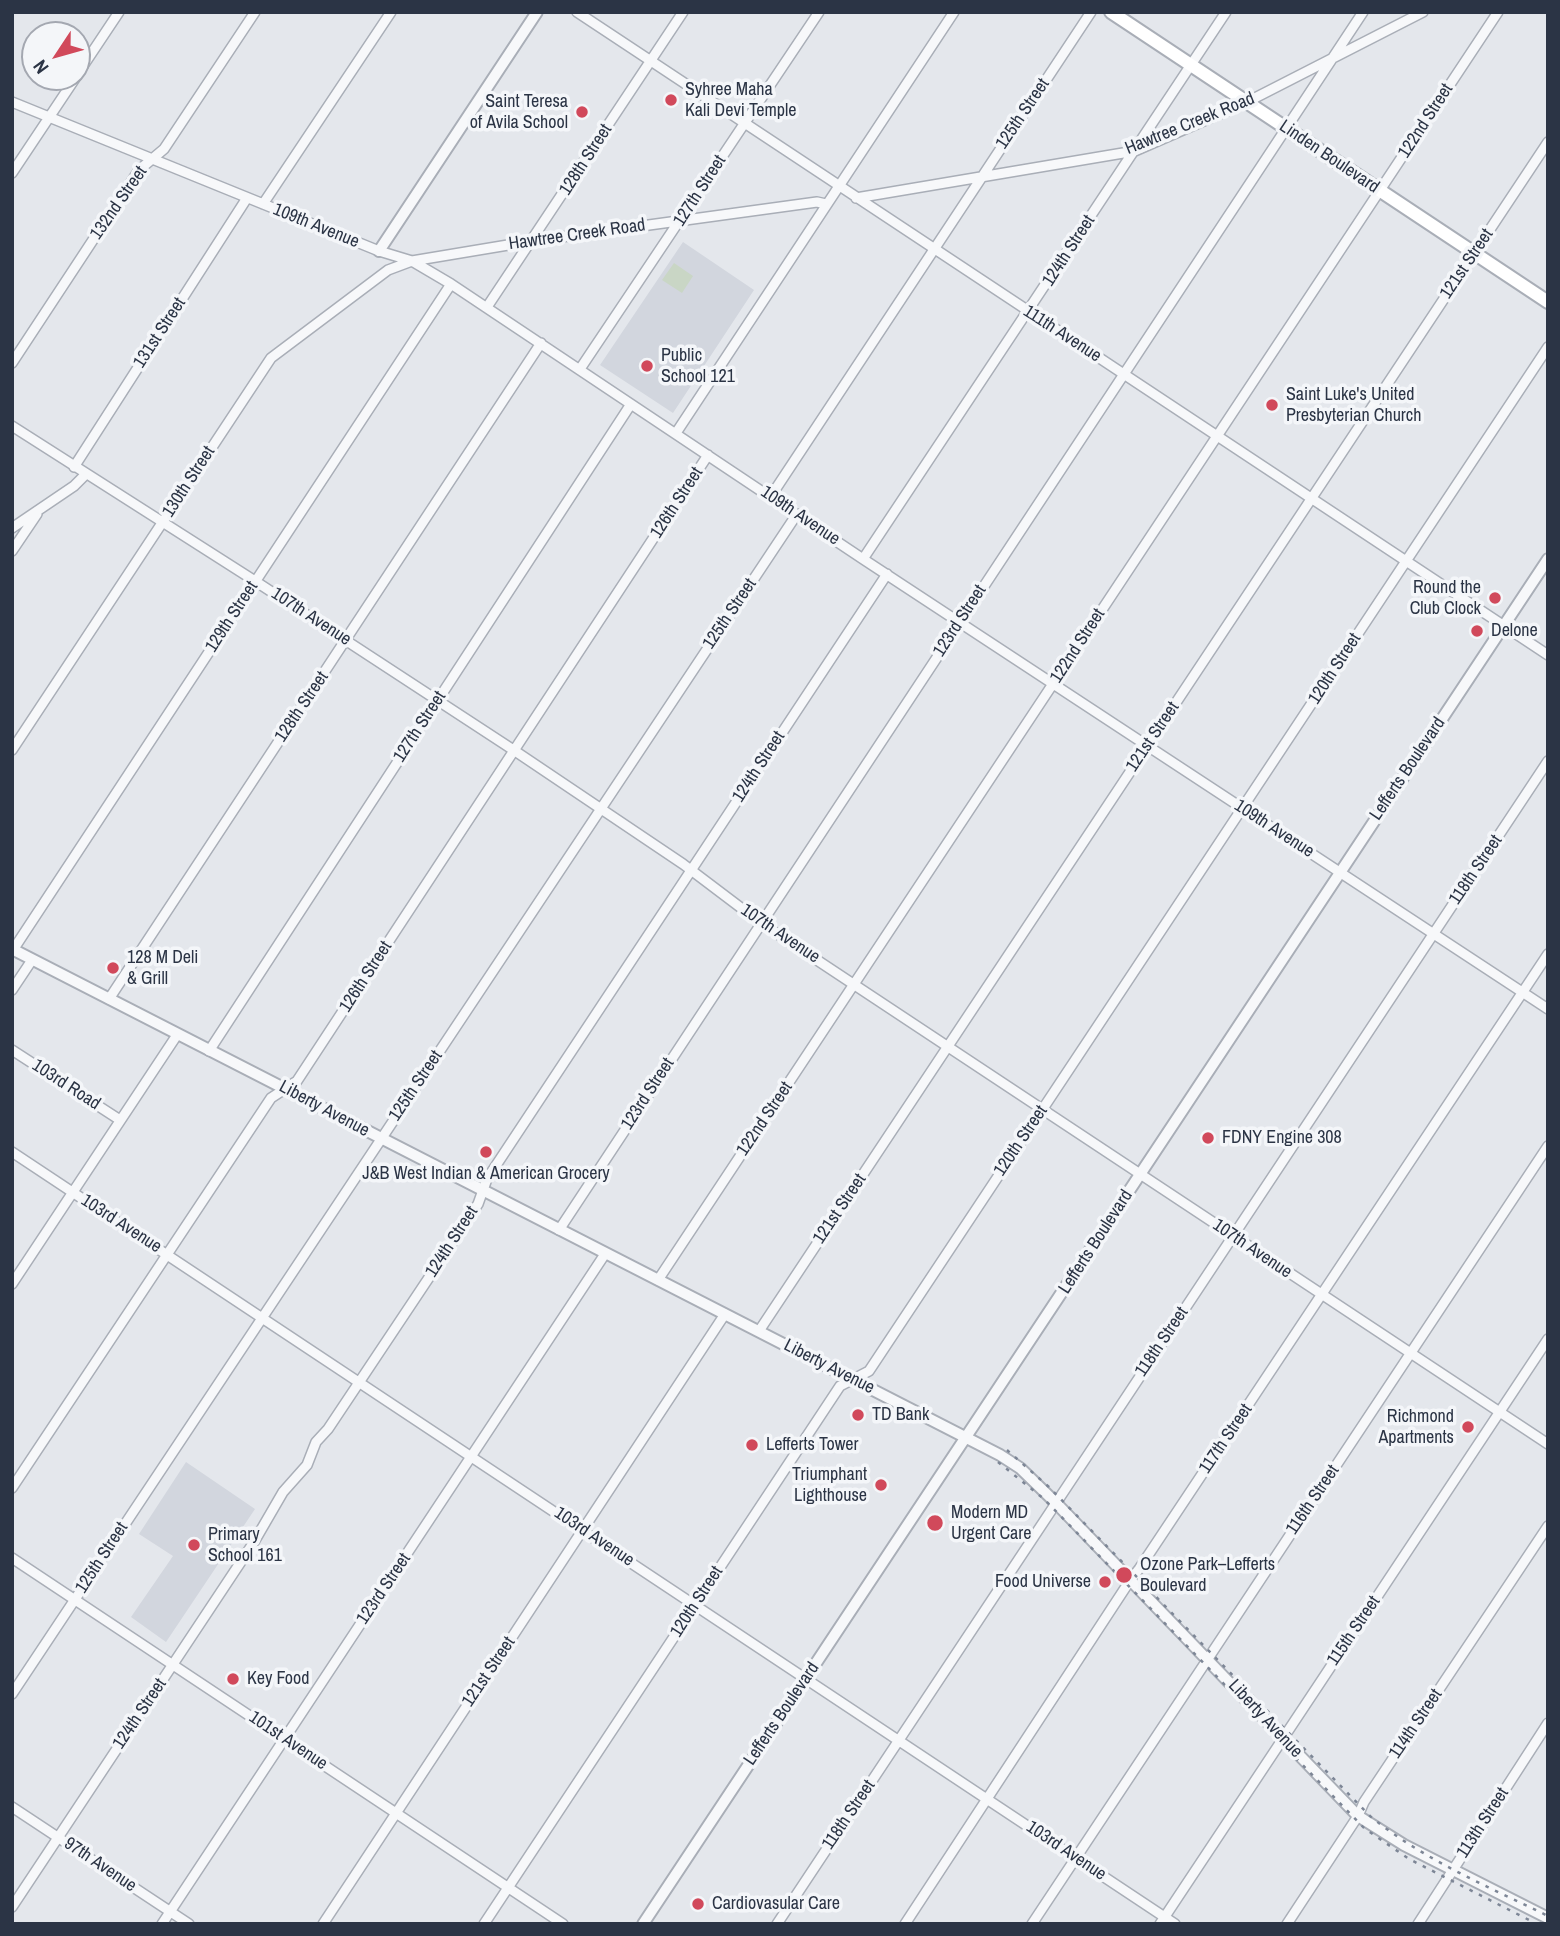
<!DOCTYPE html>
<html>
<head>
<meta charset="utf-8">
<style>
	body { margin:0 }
	#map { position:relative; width:1560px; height:1936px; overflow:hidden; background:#e4e7ec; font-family:"Archivo Narrow",sans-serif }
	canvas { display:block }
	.frame { position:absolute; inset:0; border:14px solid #2b3445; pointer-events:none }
	.north { position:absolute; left:21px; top:21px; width:70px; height:70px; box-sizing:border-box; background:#f4f6f9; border:2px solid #a4a8b1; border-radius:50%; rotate:234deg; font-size:19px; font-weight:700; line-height:28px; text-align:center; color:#2b3445 }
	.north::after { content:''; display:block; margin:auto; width:24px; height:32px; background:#d1495b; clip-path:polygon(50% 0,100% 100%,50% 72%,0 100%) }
</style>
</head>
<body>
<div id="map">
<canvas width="1560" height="1936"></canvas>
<div class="frame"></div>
<div class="north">N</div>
</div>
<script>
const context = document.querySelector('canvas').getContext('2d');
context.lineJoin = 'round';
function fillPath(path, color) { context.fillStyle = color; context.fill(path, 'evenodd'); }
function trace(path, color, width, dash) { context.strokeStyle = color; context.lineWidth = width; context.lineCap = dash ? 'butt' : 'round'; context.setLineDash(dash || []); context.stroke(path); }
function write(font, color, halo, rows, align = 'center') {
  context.font = font + ' "Archivo Narrow",sans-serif'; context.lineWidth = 7; context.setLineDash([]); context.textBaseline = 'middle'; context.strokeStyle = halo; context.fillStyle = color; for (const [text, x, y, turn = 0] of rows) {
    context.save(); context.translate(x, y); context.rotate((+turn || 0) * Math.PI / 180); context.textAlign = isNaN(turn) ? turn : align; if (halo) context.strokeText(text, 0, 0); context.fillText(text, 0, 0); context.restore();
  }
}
fillPath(new Path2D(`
	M683,242L754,290L673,413L600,365Z
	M186,1462L255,1509L166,1642L131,1617L173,1556L139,1534Z`), '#d2d6de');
fillPath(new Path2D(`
	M674,263L693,276L682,293L662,280Z`), '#c9d6c5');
const minor = new Path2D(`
	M577,12L1548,655
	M77,75L119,12
	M12,102L379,251L412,261L451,284L863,559L1548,1009
	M12,173L76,77
	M856,198L1135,151L1247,102L1423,12
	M263,204L391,12
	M487,307L683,12
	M12,363L139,170L164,149L255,12
	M580,369L819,12
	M12,426L255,581L515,751L683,864L761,923L1548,1444
	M676,433L954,12
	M74,467L247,198
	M771,496L1091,12
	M12,528L74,486L86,474
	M12,551L37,514
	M863,559L1226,12
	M12,750L271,358L388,270L412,261L532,241L817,202L826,204
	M13,950L451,284
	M12,990L32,960
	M109,999L541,343
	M12,1050L120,1120
	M209,1051L631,404
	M12,1152L1175,1924
	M559,1230L1363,12
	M658,1280L1498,12
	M12,1284L177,1035
	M759,1331L1548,142
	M12,1488L271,1098L297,1081L708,455
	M12,1558L563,1924
	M12,1694L797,514
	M12,1807L189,1924
	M12,1907L254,1542L283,1492L307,1465L316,1442L328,1429L478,1204L487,1179L887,574
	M162,1924L605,1254
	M323,1924L725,1314
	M484,1924L840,1386L869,1371L1548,347
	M777,1924L1548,761
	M905,1924L1131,1579L1139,1569L1548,954
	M1032,1924L1548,1146
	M1160,1924L1548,1339
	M1287,1924L1358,1816L1364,1802L1548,1526
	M1418,1924L1548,1723`);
const tertiary = new Path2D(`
	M379,251L537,12
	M12,949L1000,1455L1020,1468L1056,1503L1358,1816L1404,1845L1548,1918
	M643,1924L1548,559`);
const secondary = new Path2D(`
	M1111,12L1548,302`);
trace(minor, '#a9aeb7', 12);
trace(tertiary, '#a9aeb7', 14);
trace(secondary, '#a9aeb7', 16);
trace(minor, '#f7f8fa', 9);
trace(tertiary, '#f7f8fa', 10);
trace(secondary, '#fff', 12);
trace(new Path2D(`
	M1007,1450L1049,1487L1370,1816C1422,1859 1487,1886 1548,1916
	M998,1462L1044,1499L1364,1828L1409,1859L1537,1924`), '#7d8696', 2.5, [3.5, 7]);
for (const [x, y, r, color] of [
	[671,100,7,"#d1495b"],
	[582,112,7,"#d1495b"],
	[647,366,7,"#d1495b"],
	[1272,405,7,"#d1495b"],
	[1495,598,7,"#d1495b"],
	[1477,631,7,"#d1495b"],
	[113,968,7,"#d1495b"],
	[1208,1138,7,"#d1495b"],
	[486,1152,7,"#d1495b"],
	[858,1415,7,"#d1495b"],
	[1468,1427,7,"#d1495b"],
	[752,1445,7,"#d1495b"],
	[881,1485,7,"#d1495b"],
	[935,1523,9,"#d1495b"],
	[194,1545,7,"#d1495b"],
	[1124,1575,9,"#d1495b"],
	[1105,1582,7,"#d1495b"],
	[233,1679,7,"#d1495b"],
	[698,1904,7,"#d1495b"]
]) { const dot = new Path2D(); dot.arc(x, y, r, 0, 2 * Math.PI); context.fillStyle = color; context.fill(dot); trace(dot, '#f4f6f9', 2.5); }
write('18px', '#2b3445', '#f4f6f9', [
	["Syhree Maha",685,90],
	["Kali Devi Temple",685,111],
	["Saint Teresa",568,102,"right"],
	["of Avila School",568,123,"right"],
	["Public",661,356],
	["School 121",661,377],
	["Saint Luke's United",1286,395],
	["Presbyterian Church",1286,416],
	["Round the",1481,588,"right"],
	["Club Clock",1481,609,"right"],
	["Delone",1491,631],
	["128 M Deli",127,958],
	["& Grill",127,979],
	["FDNY Engine 308",1222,1138],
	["J&B West Indian & American Grocery",486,1174,"center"],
	["TD Bank",872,1415],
	["Richmond",1454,1417,"right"],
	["Apartments",1454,1438,"right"],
	["Lefferts Tower",766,1445],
	["Triumphant",867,1475,"right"],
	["Lighthouse",867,1496,"right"],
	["Modern MD",951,1513],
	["Urgent Care",951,1534],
	["Primary",208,1535],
	["School 161",208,1556],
	["Ozone Park–Lefferts",1140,1565],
	["Boulevard",1140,1586],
	["Food Universe",1091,1582,"right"],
	["Key Food",247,1679],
	["Cardiovasular Care",712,1904]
], 'left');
write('18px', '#2b3445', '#f4f6f9', [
	["125th Street",1023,114,-56],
	["122nd Street",1426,121,-57],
	["Hawtree Creek Road",1190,124,-22],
	["Linden Boulevard",1329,157,34],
	["128th Street",586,160,-57],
	["127th Street",700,191,-57],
	["132nd Street",119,203,-55],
	["109th Avenue",316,226,22],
	["Hawtree Creek Road",577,235,-8],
	["124th Street",1069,251,-57],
	["121st Street",1467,264,-56],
	["131st Street",160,333,-57],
	["111th Avenue",1062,334,33],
	["130th Street",189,482,-57],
	["126th Street",677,503,-57],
	["109th Avenue",800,516,34],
	["125th Street",730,614,-56],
	["129th Street",232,617,-57],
	["107th Avenue",311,617,33],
	["123rd Street",960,621,-57],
	["122nd Street",1078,646,-57],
	["120th Street",1335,669,-57],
	["128th Street",302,707,-56],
	["127th Street",420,727,-57],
	["121st Street",1153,737,-56],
	["124th Street",759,767,-57],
	["Lefferts Boulevard",1408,769,-56],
	["109th Avenue",1274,829,33],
	["118th Street",1476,870,-56],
	["107th Avenue",780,934,34],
	["126th Street",366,977,-57],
	["103rd Road",66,1085,33],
	["125th Street",416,1086,-56],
	["123rd Street",648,1094,-57],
	["Liberty Avenue",324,1109,28],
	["122nd Street",765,1119,-56],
	["120th Street",1021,1141,-56],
	["121st Street",840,1209,-56],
	["103rd Avenue",121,1224,33],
	["124th Street",452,1242,-57],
	["Lefferts Boulevard",1096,1242,-57],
	["107th Avenue",1252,1249,34],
	["118th Street",1162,1342,-56],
	["Liberty Avenue",829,1367,27],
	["117th Street",1226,1439,-56],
	["116th Street",1313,1500,-56],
	["103rd Avenue",594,1537,34],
	["125th Street",102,1558,-57],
	["123rd Street",384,1589,-56],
	["120th Street",697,1602,-57],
	["115th Street",1354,1631,-56],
	["121st Street",489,1672,-56],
	["124th Street",140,1714,-56],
	["Lefferts Boulevard",782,1714,-56],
	["Liberty Avenue",1265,1719,47],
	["114th Street",1416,1724,-56],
	["101st Avenue",288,1741,34],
	["118th Street",849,1815,-56],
	["113th Street",1483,1823,-57],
	["103rd Avenue",1066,1851,34],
	["97th Avenue",100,1865,34]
]);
</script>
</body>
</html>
